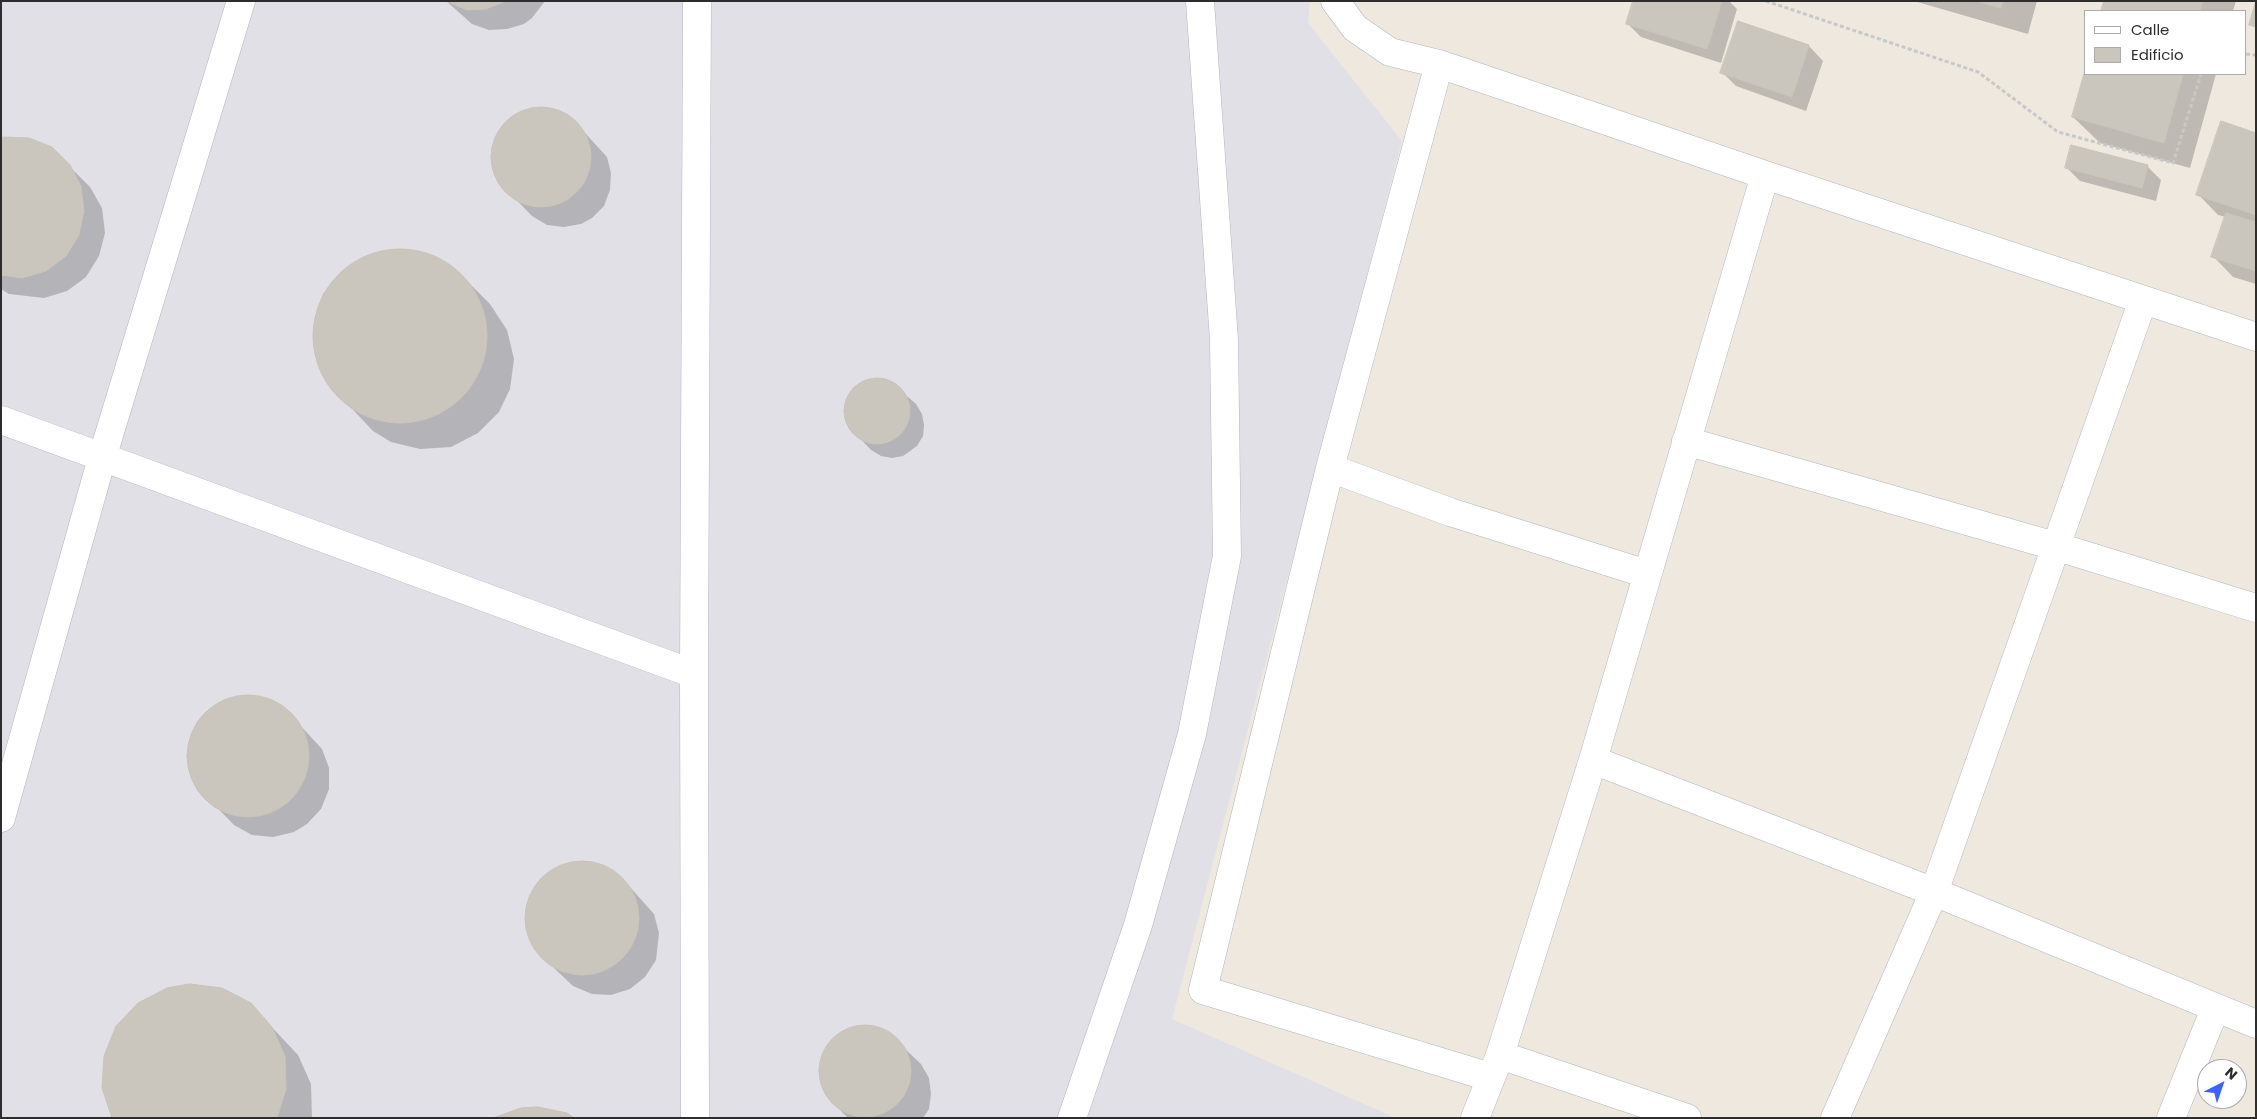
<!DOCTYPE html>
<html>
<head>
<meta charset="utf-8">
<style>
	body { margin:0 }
	#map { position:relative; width:2257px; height:1119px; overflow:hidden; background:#eee8df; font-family:Poppins,sans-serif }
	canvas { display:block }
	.frame { position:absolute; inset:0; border:2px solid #2d2d2d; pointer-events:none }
	.legend { position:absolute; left:2084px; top:10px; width:162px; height:65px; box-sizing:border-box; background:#fff; border:1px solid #ababab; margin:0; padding:6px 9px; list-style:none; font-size:15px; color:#2d2d2d }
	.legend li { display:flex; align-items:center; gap:10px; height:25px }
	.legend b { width:25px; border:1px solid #ababab }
	.north { position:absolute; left:2197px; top:1059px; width:50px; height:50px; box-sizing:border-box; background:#fff; border:1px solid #ababab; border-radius:50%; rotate:41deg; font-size:14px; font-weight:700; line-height:20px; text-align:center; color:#2d2d2d }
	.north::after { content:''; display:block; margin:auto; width:18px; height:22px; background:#3d63fd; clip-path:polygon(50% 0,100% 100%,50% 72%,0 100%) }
</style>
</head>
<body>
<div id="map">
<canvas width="2257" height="1119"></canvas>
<div class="frame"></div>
<ul class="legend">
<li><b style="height:6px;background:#fff"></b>Calle</li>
<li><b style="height:14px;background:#cac6be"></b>Edificio</li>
</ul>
<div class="north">N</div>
</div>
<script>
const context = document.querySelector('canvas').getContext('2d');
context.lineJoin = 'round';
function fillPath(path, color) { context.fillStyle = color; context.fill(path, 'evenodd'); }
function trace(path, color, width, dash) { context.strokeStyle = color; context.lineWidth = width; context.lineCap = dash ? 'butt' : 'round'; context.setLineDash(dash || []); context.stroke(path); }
fillPath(new Path2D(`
	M1,1H1310L1308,23L1402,141L1172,1019L1396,1118H1Z`), '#e2e0e7');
fillPath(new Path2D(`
	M446,1H545L532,18L524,24L507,29L489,30L472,24Z
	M1634,1H1729L1737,9L1721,63L1641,37L1627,23Z
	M1914,1H2037L2028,34Z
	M2105,1H2236L2233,11H2102Z
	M1738,22L1809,46L1823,61L1806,111L1736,86L1722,72Z
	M2086,74H2216L2190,168L2100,143L2073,117Z
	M548,109L561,112L575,122L607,157L611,173L610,190L604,206L592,218L581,224L564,227L547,225L532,216L499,182L492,159L494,142L502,127L515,116L531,110Z
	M2256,134V284L2233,277L2213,256L2226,217L2218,215L2198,194Z
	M1,139L69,166L90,187L102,208L105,233L99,256L86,277L67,291L44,298L9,294L1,289Z
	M2147,166L2161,180L2156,201L2080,181L2066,167Z
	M410,250L440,259L463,277L490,304L507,330L514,359L510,389L499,412L478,433L451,447L420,449L391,442L373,431L326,381L315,353L314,323L323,294L342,271L380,251Z
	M873,379L892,383L916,404L922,414L924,425L923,436L917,446L903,456L892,458L881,456L871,450L849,427L845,416L847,398L853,388L863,382Z
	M250,696L270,700L287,711L322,749L329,768V789L321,809L307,824L294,832L273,837L252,835L234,825L198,788L189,764L190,743L197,724L211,708L229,699Z
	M585,861L604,866L621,877L654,914L659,933L656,960L645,977L630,989L611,995L592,994L573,986L537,952L528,934L526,915L530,896L540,879L566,864Z
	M250,1004L298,1055L311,1084L312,1118H113Z
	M858,1027H874L888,1033L921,1064L929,1078L931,1094L929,1109L923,1118H848L828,1098L821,1084L819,1071L822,1055L830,1042L843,1032Z`), '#0003');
const building = new Path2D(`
	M447,1H506L486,9L467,10Z
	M1633,1H1722L1707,49L1626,24Z
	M1977,1H2003L2001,8Z
	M2104,1H2202L2200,11H2101Z
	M2256,1V27L2249,25Z
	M1738,21L1809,45L1792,97L1720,73Z
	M2086,67V74H2183L2164,143L2072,117Z
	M491 157a50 50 0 1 1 100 0a50 50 0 1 1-100 0Z
	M2221,121L2256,133V215L2196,195Z
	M4,137L29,138L52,147L70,165L81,186L84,211L79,235L66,256L46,271L22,278L1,275V138Z
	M2071,145L2148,165L2142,188L2065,168Z
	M2226,213L2256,222V271L2211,257Z
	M313 336a87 87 0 1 1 174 0a87 87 0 1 1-174 0Z
	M844 411a33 33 0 1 1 66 0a33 33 0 1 1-66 0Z
	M187 756a61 61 0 1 1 122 0a61 61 0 1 1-122 0Z
	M525 918a57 57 0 1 1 114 0a57 57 0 1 1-114 0Z
	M190,984L222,988L251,1003L272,1027L285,1056L286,1089L277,1118H112L102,1088L104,1056L116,1026L138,1003L167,988Z
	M819 1071a46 46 0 1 1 92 0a46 46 0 1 1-92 0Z
	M538,1107L567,1113L574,1118H493L521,1108Z`);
fillPath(building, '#cac6be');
trace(building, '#cac4b8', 1);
const minor = new Path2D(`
	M1335,1L1355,28L1390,52L1439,64L1519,91L1765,175L2256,337
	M1439,64L1330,468L1203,990L1490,1077
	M1,420L694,674
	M1686,441L2055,546L2256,608
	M1330,468L1450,512L1647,574
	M1593,760L1934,892L2256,1024
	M1,818L102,458L241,1
	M1500,1055L1687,1118
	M695,1118L694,674L697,1
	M1072,1118L1138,925L1192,734L1227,556L1224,340L1200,1
	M1475,1118L1500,1055L1593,760L1765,175
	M1835,1118L1934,892L2143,300
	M2171,1118L2215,1009`);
trace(minor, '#b3b6c0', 29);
trace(new Path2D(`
	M1766,1L1978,72L2058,132L2173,163L2201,74
	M2246,54L2256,55`), '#c8c8c8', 3, [4, 2.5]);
trace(minor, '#fff', 28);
</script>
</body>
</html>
